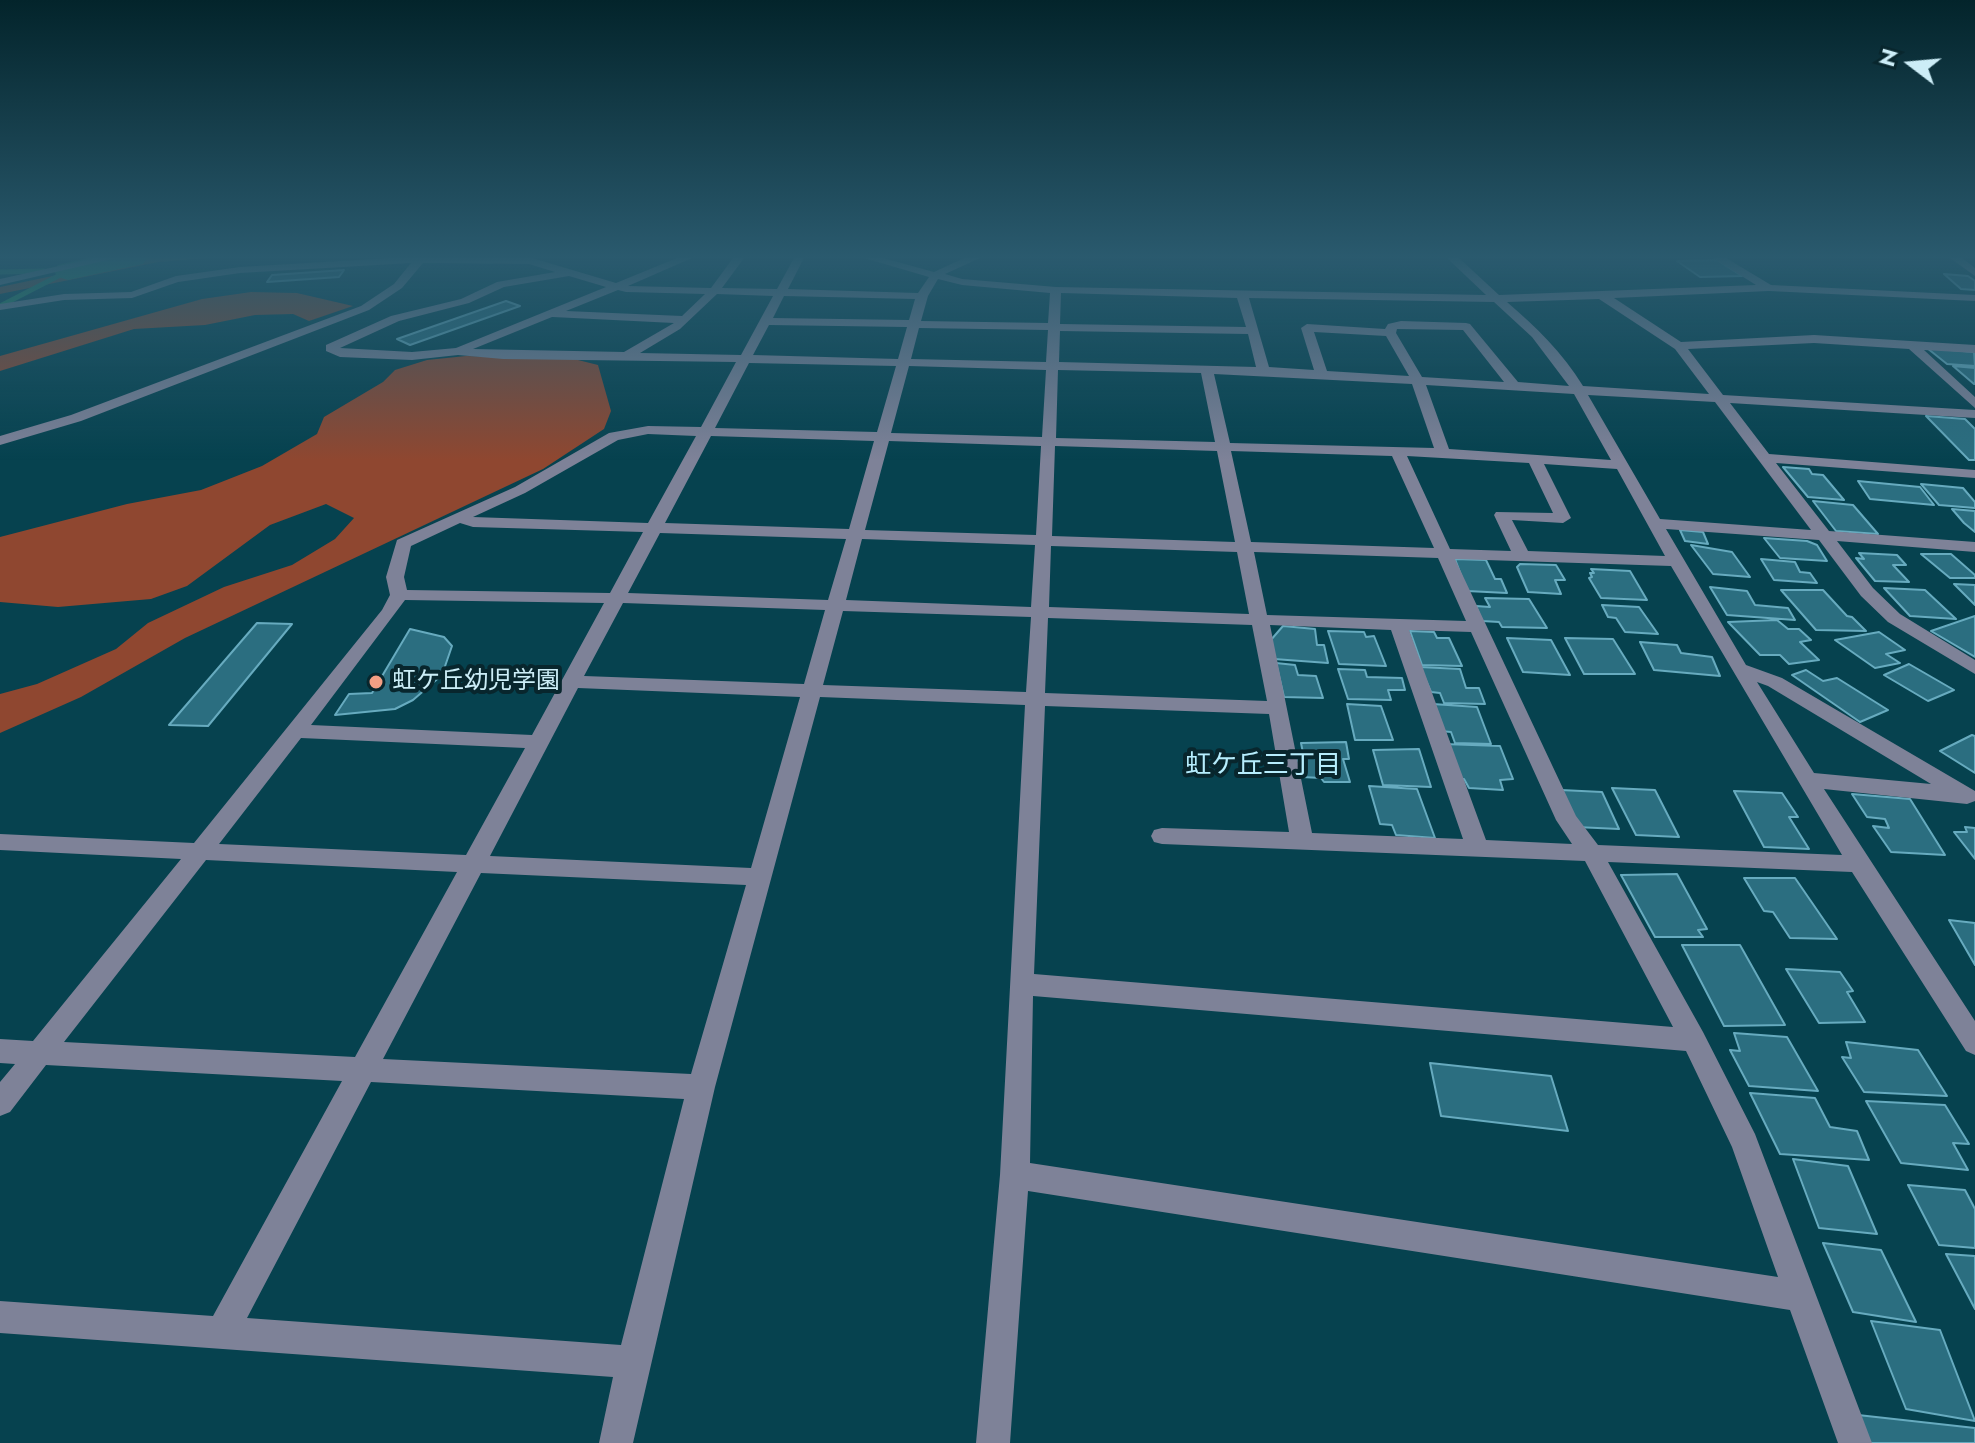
<!DOCTYPE html>
<html>
<head>
<meta charset="utf-8">
<style>
	body { margin:0 }
	#map { position:relative; width:1975px; height:1443px; overflow:hidden; background:#06424f; font-family:Jost,sans-serif }
	canvas { display:block }
	.north { position:absolute; left:1871px; top:24px; width:80px; height:80px; -webkit-text-stroke:6px #08262d; paint-order:stroke; rotate:286deg; font-size:22px; font-weight:700; line-height:32px; text-align:center; color:#ccedf7 }
	.north::after { content:''; display:block; margin:auto; width:28px; height:36px; background:#ccedf7; clip-path:polygon(50% 0,100% 100%,50% 72%,0 100%) }
</style>
</head>
<body>
<div id="map">
<canvas width="1975" height="1443"></canvas>
<div class="north">N</div>
</div>
<script>
const context = document.querySelector('canvas').getContext('2d');
context.lineJoin = 'round';
function fillPath(path, color) { context.fillStyle = color; context.fill(path, 'evenodd'); }
function trace(path, color, width, dash) { context.strokeStyle = color; context.lineWidth = width; context.lineCap = dash ? 'butt' : 'round'; context.setLineDash(dash || []); context.stroke(path); }
function write(font, color, halo, rows, align = 'center') {
  context.font = font + ' Jost,"Noto Sans JP",sans-serif'; context.lineWidth = 8; context.setLineDash([]); context.textBaseline = 'middle'; context.strokeStyle = halo; context.fillStyle = color; for (const [text, x, y, turn = 0] of rows) {
    context.save(); context.translate(x, y); context.rotate((+turn || 0) * Math.PI / 180); context.textAlign = isNaN(turn) ? turn : align; if (halo) context.strokeText(text, 0, 0); context.fillText(text, 0, 0); context.restore();
  }
}
fillPath(new Path2D(`
	M138,258H207L158,262L0,294V287Z
	M251,292L297,293L353,306L309,321L293,314L255,315L205,325L134,329L0,371V356L202,299Z
	M466,356L574,359L598,365L611,411L604,429L543,469L185,638L81,697L0,733V694L37,684L116,649L148,623L224,587L292,565L335,539L354,518L326,504L270,525L187,586L151,599L58,607L0,602V537L127,504L201,490L262,466L317,434L324,417L383,382L395,370L427,360Z`), '#8f4730');
trace(new Path2D(`
	M0,272L44,271
	M0,306L68,271`), '#27905f', 5);
fillPath(new Path2D(`
	M88,258H147L143,264L68,280L58,277L54,271L58,265Z`), '#27905f');
const building = new Path2D(`
	M1717,260L1742,276L1700,277L1677,261Z
	M344,270L339,277L267,282L272,275Z
	M1944,274L1968,276L1975,281V290L1961,289Z
	M506,301L520,306L410,345L397,339Z
	M1927,348L1974,352L1975,366L1947,364Z
	M1953,366L1975,368V384H1974Z
	M1926,416L1965,419L1975,429V460H1969Z
	M1783,467L1809,469L1812,474L1823,475L1844,500L1808,497Z
	M1858,481L1920,487L1934,505L1870,499Z
	M1921,484L1963,488L1975,502V508L1939,505Z
	M1813,501L1853,505L1878,534L1836,531Z
	M1952,509L1975,511V532L1964,523Z
	M1680,530L1703,532L1708,544L1685,541Z
	M1764,538L1807,541L1817,545L1827,561L1780,558Z
	M1691,545L1732,552L1750,577L1713,574Z
	M1859,553L1897,555L1906,565H1893L1909,582L1875,581L1856,558L1864,559Z
	M1921,554H1951L1975,575V578H1950Z
	M1455,559L1486,560L1495,579H1501L1507,593L1467,591Z
	M1761,559L1795,562L1800,572L1810,573L1817,583L1774,580Z
	M1520,564L1556,565L1565,580H1555L1561,594L1528,592L1517,567Z
	M1591,569L1630,571L1647,600L1601,598L1589,578L1592,577L1590,573H1594Z
	M1954,584L1975,585V605Z
	M1710,587L1747,591L1755,605L1788,608L1795,620L1727,615Z
	M1884,588L1925,590L1956,619L1910,616Z
	M1781,590H1823L1847,616L1852,617L1866,631L1816,630Z
	M1485,598L1529,599L1547,628L1502,627L1499,622L1482,621L1476,606L1490,607Z
	M1602,605L1639,607L1658,634L1625,632L1616,618L1608,617Z
	M1975,616V657L1931,631Z
	M1777,620L1788,629H1799L1811,640L1800,642L1819,660L1789,664L1780,655H1760L1728,622Z
	M257,623L292,624L208,726L169,725Z
	M1283,626L1315,629L1317,645H1324L1328,663L1274,659L1270,641Z
	M410,629L444,637L452,646L442,675L413,700L395,709L335,715L349,694L372,693Z
	M1328,631L1364,632L1366,637L1374,636L1386,666L1339,664Z
	M1410,631L1434,632L1437,638H1449L1462,666L1422,665Z
	M1879,632L1905,650L1886,654L1900,663L1875,668L1835,640Z
	M1507,638L1551,640L1570,675L1523,672Z
	M1565,638L1613,639L1635,674H1584Z
	M1640,642L1677,645L1681,653L1712,657L1720,676L1654,670Z
	M1276,663L1295,665L1298,675L1316,676L1323,698L1284,697Z
	M1909,664L1954,690L1928,701L1884,675Z
	M1420,667L1460,669L1466,688H1479L1485,704L1444,703L1440,693L1431,692Z
	M1338,669L1365,670L1367,677L1402,678L1405,690H1388L1391,700L1348,699Z
	M1806,670L1823,681L1837,678L1888,710L1860,722L1792,675Z
	M1347,704L1381,706L1393,740H1355Z
	M1433,704L1477,707L1491,744L1455,743L1451,732L1440,731Z
	M1972,735L1975,736V773L1940,751Z
	M1346,742L1349,759H1343L1350,782H1324L1321,778L1302,777L1296,753H1303L1301,743Z
	M1444,744L1500,746L1513,779L1500,780L1503,790L1469,788L1464,779H1458Z
	M1419,749L1431,787L1383,785L1373,750Z
	M1369,786L1417,789L1435,838L1396,835L1392,825L1380,824Z
	M1612,788L1655,790L1679,837L1636,835Z
	M1561,790L1602,792L1619,829L1576,827Z
	M1734,791L1782,793L1798,817H1789L1809,849L1764,847Z
	M1852,794L1910,799L1945,855L1891,852L1873,826L1889,828L1885,819L1867,817Z
	M1965,827L1975,828V859L1954,832H1967Z
	M1677,874L1707,929L1698,930L1703,937H1655L1621,875Z
	M1744,878H1795L1837,939L1790,938L1773,912L1764,911Z
	M1949,920L1975,923V965Z
	M1682,945H1740L1785,1025L1724,1026Z
	M1786,969L1840,972L1853,991L1847,992L1865,1022L1819,1023Z
	M1734,1033L1787,1037L1818,1091L1749,1086L1730,1050L1740,1051Z
	M1846,1042L1918,1050L1947,1096L1864,1092L1842,1057L1851,1058Z
	M1430,1063L1551,1076L1568,1131L1441,1116Z
	M1750,1093L1815,1098L1830,1127L1857,1131L1869,1160L1780,1154Z
	M1866,1101L1945,1105L1969,1144L1953,1143L1968,1170L1901,1163Z
	M1793,1159L1848,1166L1877,1234L1819,1228Z
	M1908,1185L1965,1190L1975,1209V1248L1939,1245Z
	M1823,1243L1881,1250L1916,1322L1853,1312Z
	M1946,1254L1975,1256V1309Z
	M1871,1321L1940,1330L1975,1421L1906,1409Z
	M1858,1415L1975,1428V1443H1869Z`);
fillPath(building, '#2b6e80');
trace(building, '#67abbf', 2);
fillPath(new Path2D(`
	M95,258H116L0,285V279Z
	M391,258H532L616,283L677,258H692L628,286L711,288L733,258H744L722,288L777,289L794,258H804L788,289L918,293L929,277L864,258H883L934,272L964,258H980L945,274L962,279L1056,287L1486,295L1447,258H1459L1499,295L1756,285L1713,258H1726L1771,285L1975,295V301L1769,291L1614,298L1681,342L1814,335L1975,345V353L1924,350L1975,397V408L1909,349L1814,343L1688,349L1723,395L1975,410V418L1730,403L1769,454L1975,470V478L1776,463L1829,531L1975,542V552L1837,541L1873,588L1900,614L1975,660V674L1888,622L1861,596L1819,540L1666,529L1746,665L1782,678L1975,791V801L1967,804L1824,789L1975,1021V1055L1966,1051L1852,872L1608,862L1703,1032L1755,1134L1872,1443H1838L1790,1310L1028,1191L1010,1443H976L1000,1175L1025,705L820,697L715,1087L633,1443H599L613,1377L0,1333V1301L213,1316L342,1081L46,1065L10,1112L0,1116V1082L15,1064L0,1063V1039L33,1041L181,859L0,850V834L194,843L382,610L390,595L386,577L397,540L515,487L609,433L648,426L701,427L736,362L503,359L458,355L412,360L340,357L326,351V345L391,316L461,299L497,282L555,272L529,264L423,263L402,288L369,310L81,421L0,445V436L71,415L361,306L394,284L411,263L240,273L178,282L132,298L64,300L0,310V304L64,294L131,292L176,276L240,267ZM569,276L606,287L456,348L412,352L340,348L399,321L469,303L504,287ZM938,279L962,285L1050,293L1048,323L921,321L928,296ZM618,290L626,292L705,294L682,316L566,311ZM1061,293L1237,298L1246,327L1060,324ZM717,294L773,296L741,355L640,353L680,329ZM784,296L915,299L909,320L773,318ZM1249,298L1494,302L1532,337L1569,386L1518,382L1470,324L1466,323L1401,321L1388,324L1385,329L1307,324L1301,328L1314,370L1269,367ZM1599,299L1675,349L1709,394L1583,386C1563,353 1536,327 1507,302ZM552,317H553L674,323L624,352L473,349ZM769,325L907,327L898,359L753,355ZM919,328L1048,330L1046,362L911,359ZM1397,329L1463,330L1504,382L1422,377L1396,333ZM1060,331L1248,334L1256,367L1059,362ZM1314,332L1386,336L1409,376L1327,371ZM749,363L896,366L877,432L715,428ZM909,366L1046,370L1042,437L891,433ZM1058,370L1201,373L1215,442L1056,438ZM1214,374L1412,384L1434,448L1230,443ZM1426,385L1574,394L1611,460L1449,449ZM1588,395L1715,402L1811,530L1660,519ZM648,434L696,436L648,523L473,517L525,493L618,440ZM711,436L874,441L849,529L665,523ZM889,441L1041,446L1036,535L865,530ZM1055,446L1217,451L1235,542L1052,536ZM1231,451L1392,456L1434,548L1251,542ZM1407,456L1529,463L1553,513L1496,512L1494,515L1511,551L1450,549ZM1544,464L1617,469L1665,556L1528,551L1512,520L1563,523L1571,518ZM460,523L473,527L643,532L610,593L407,590L404,577L411,546ZM660,533L846,539L828,600L628,593ZM862,539L1035,545L1031,607L846,600ZM1051,546L1237,552L1249,614L1049,607ZM1254,552L1438,558L1466,621L1267,615ZM1455,559L1671,566L1842,855L1598,845L1576,816ZM405,600L604,603L532,735L311,725ZM623,603L825,610L804,684L584,676ZM843,611L1031,617L1026,692L823,685ZM1048,618L1252,625L1267,701L1045,693ZM1270,625L1391,630L1463,839L1312,833ZM1409,630L1471,632L1556,820L1572,844L1486,840ZM1757,682L1768,686L1931,784L1814,773ZM578,688L800,697L751,868L490,856ZM1045,706L1269,714L1289,832L1162,828L1154,830L1151,836L1154,842L1162,844L1585,861L1673,1027L1034,974ZM301,738L525,748L466,855L219,844ZM206,860L457,872L355,1057L64,1042ZM481,873L746,885L691,1074L383,1059ZM1033,996L1686,1051L1732,1147L1778,1277L1030,1163ZM371,1082L684,1099L621,1345L247,1318Z
	M1950,258H1962L1975,268V276Z`), '#7e8298');
const sky = context.createLinearGradient(0, 0, 0, 460);
sky.addColorStop(0, '#03242b');
sky.addColorStop(0.56, '#2a5a6e');
sky.addColorStop(1, '#2a5a6e00');
context.fillStyle = sky;
context.fillRect(0, 0, 1975, 460);
for (const [x, y, r, color] of [
	[376,682,8,"#f39f84"]
]) { const dot = new Path2D(); dot.arc(x, y, r, 0, 2 * Math.PI); context.fillStyle = color; context.fill(dot); trace(dot, '#08262d', 3); }
write('24px', '#ccedf7', '#08262d', [
	["虹ケ丘幼児学園",392,682]
], 'left');
write('26px', '#b6edfd', '#08262d', [
	["虹ケ丘三丁目",1263,767]
]);
</script>
</body>
</html>
